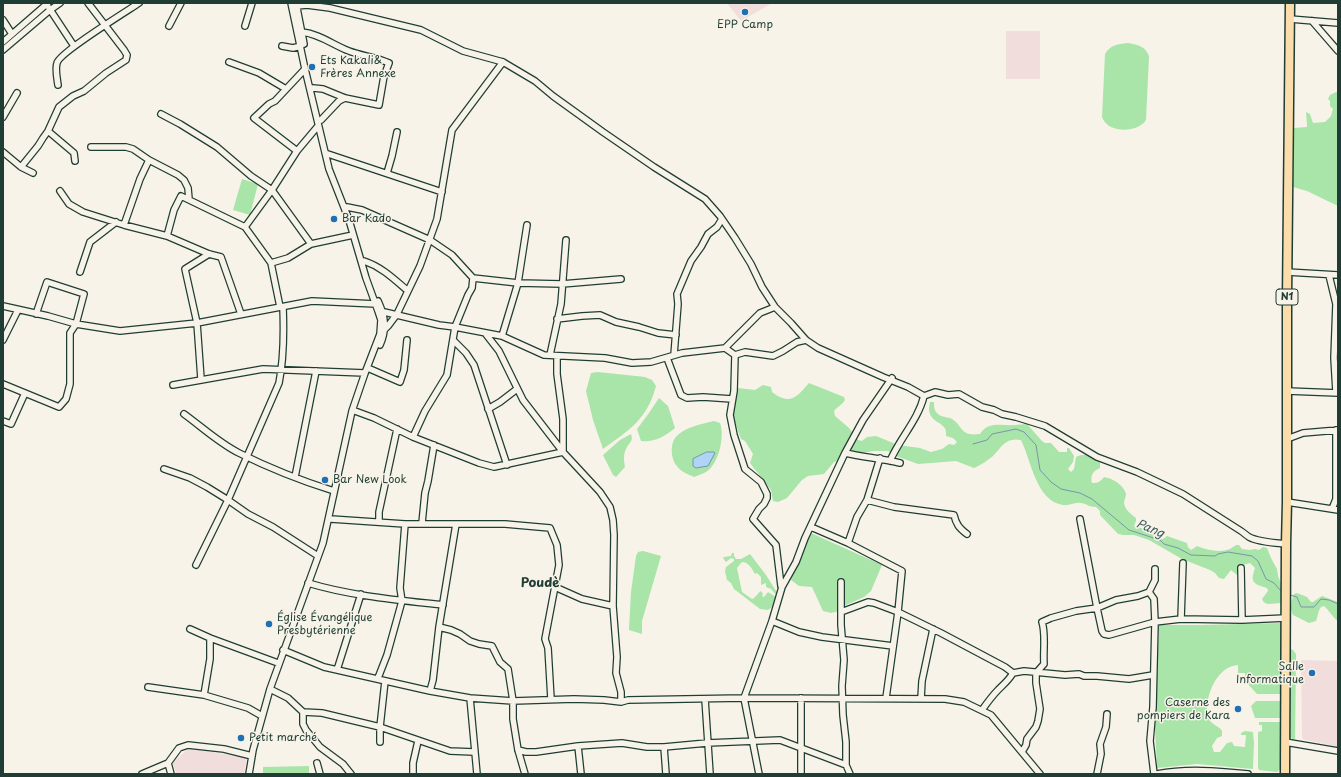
<!DOCTYPE html>
<html>
<head>
<meta charset="utf-8">
<style>
	body { margin:0 }
	#map { position:relative; width:1341px; height:777px; overflow:hidden; background:#f7f3e8; font-family:"Playpen Sans",sans-serif }
	canvas { display:block }
	.frame { position:absolute; inset:0; border:4px solid #1f3d34; pointer-events:none }
</style>
</head>
<body>
<div id="map">
<canvas width="1341" height="777"></canvas>
<div class="frame"></div>
</div>
<script>
const context = document.querySelector('canvas').getContext('2d');
context.lineJoin = 'round';
function fillPath(path, color) { context.fillStyle = color; context.fill(path, 'evenodd'); }
function trace(path, color, width, dash) { context.strokeStyle = color; context.lineWidth = width; context.lineCap = dash ? 'butt' : 'round'; context.setLineDash(dash || []); context.stroke(path); }
function write(font, color, halo, rows, align = 'center') {
  context.font = font + ' "Playpen Sans",sans-serif'; context.lineWidth = 3; context.setLineDash([]); context.textBaseline = 'middle'; context.strokeStyle = halo; context.fillStyle = color; for (const [text, x, y, turn = 0] of rows) {
    context.save(); context.translate(x, y); context.rotate((+turn || 0) * Math.PI / 180); context.textAlign = isNaN(turn) ? turn : align; if (halo) context.strokeText(text, 0, 0); context.fillText(text, 0, 0); context.restore();
  }
}
fillPath(new Path2D(`
	M727,3H772L741,21Z
	M1006,31H1040V79H1006Z
	M1301,660L1338,661V747L1302,739Z
	M189,748L247,758L244,774H177L172,763Z`), '#f1dddb');
fillPath(new Path2D(`
	M1128,43C1138,45 1145,46 1149,56L1146,120C1138,133 1108,134 1102,117L1105,54C1110,45 1118,44 1128,43Z
	M1336,92L1338,93V206L1307,191L1293,187L1294,128L1307,127V125L1306,112L1310,114L1313,123L1325,122L1331,116L1333,109L1330,106V101L1328,99L1330,95Z
	M242,179L258,184L250,215L233,210Z
	M598,372L645,377L652,380L656,386C647,420 629,430 603,449L593,420L586,391L591,373Z
	M809,383L844,397L845,400C842,405 837,407 834,411L835,416L849,428L858,440L862,441L867,437L876,436L898,445L920,448L931,452L942,449L949,444L954,445L957,442L953,438L946,436C949,419 924,426 930,402H934C934,406 934,411 938,414C941,417 946,417 950,418C963,424 959,437 980,434C988,421 1002,426 1015,425C1019,425 1023,424 1027,424L1042,441L1045,443H1051L1059,452H1067V448H1069L1074,456L1073,462L1068,469L1071,472L1074,469L1076,457C1085,452 1093,456 1100,462V468C1093,471 1090,475 1092,483C1098,483 1100,482 1104,477C1112,478 1124,485 1126,494C1126,497 1124,500 1124,503C1125,510 1131,514 1136,518V521L1134,526L1135,527L1151,530L1159,538L1163,539L1167,536L1184,542L1187,543L1188,547L1191,550L1197,546C1207,550 1220,553 1230,549C1232,548 1234,546 1236,545H1239L1242,549L1250,550L1255,549L1259,550L1263,547L1267,548L1271,558L1277,569L1278,576L1282,586L1281,603C1273,603 1265,607 1262,599L1268,591L1267,588C1253,584 1250,582 1255,568L1250,563L1240,566L1239,572L1237,575L1231,570L1224,579L1219,578L1215,573L1210,570L1182,559L1149,540L1134,535H1124L1118,534L1100,515V511L1096,507C1088,507 1088,504 1081,503C1075,502 1069,506 1063,505C1036,501 1031,460 1021,440C1005,437 1002,447 993,456C987,461 981,465 974,468L956,461L918,464L896,456L888,451H873L857,454L845,446L838,461L834,462L824,474L808,476L802,480L787,498L778,502L773,501L771,490L750,463L753,454L745,441L741,439L734,420L733,411L738,388L755,390L763,385L771,387L772,392C790,406 797,397 809,383Z
	M659,398L668,406L675,428C664,437 655,442 641,441L637,429L649,413Z
	M714,421L720,423C725,436 719,464 706,472C703,474 698,475 694,477C687,474 680,471 676,465C670,456 670,440 679,434C689,426 702,424 714,421Z
	M631,434C634,442 628,443 626,449C623,455 624,461 625,467L616,477L613,475L603,455L620,440Z
	M811,533L882,565L871,591L864,597L846,605L839,611L831,613L823,611L812,587L799,586L791,580C793,571 798,566 801,557C805,549 806,541 811,533Z
	M643,551L661,556L642,621V634L629,630V628L631,592L636,556L638,552Z
	M732,553H734V556L736,559H741L750,554L766,575L778,594L777,596L771,589L766,587V583L761,585V577L757,573L755,574C752,569 749,562 742,562L737,568L742,592L752,599C756,598 757,593 761,591L763,594L762,596L764,597L768,592L776,597C773,602 774,607 768,610L760,609L734,589L731,583L727,580L725,571L726,567L734,561V559L731,558L726,562L723,558L724,557L731,556Z
	M1297,593L1307,597L1311,602H1313L1322,596L1338,602V621C1332,617 1330,611 1324,606L1321,607C1318,611 1318,616 1316,621L1309,623L1293,615C1290,609 1291,601 1294,594Z
	M1281,623V694H1257L1246,682L1245,673H1238V665C1219,666 1208,690 1207,707C1207,710 1207,716 1209,719C1212,725 1219,726 1222,731V736L1217,738L1212,746L1214,752H1220L1227,743L1232,742L1234,746L1245,747L1246,735H1241V733L1245,731L1253,732L1254,743L1253,768V769L1197,764L1157,768L1155,729L1159,625H1202Z
	M1291,649L1293,650L1296,654V660L1295,739L1294,740L1290,737L1289,734V651Z
	M1256,701H1281L1282,718H1255L1251,706Z
	M1259,722H1282L1280,767V769L1277,772L1259,770L1258,768V732L1262,731V725H1259Z
	M309,766V774H263V767Z`), '#a9e4a9');
const water = new Path2D(`
	M707,452H714L715,453L708,466L696,468L693,466V459Z`);
fillPath(water, '#b0d3f8');
trace(water, '#7697aa', 1);
trace(new Path2D(`
	M973,444L987,440L992,434L1016,429L1024,432L1036,445L1040,470L1051,482L1061,489L1080,493L1092,499L1129,530L1160,540L1164,544L1178,548L1191,555L1215,556L1218,554L1228,552L1252,556L1258,561L1266,579L1274,583L1281,591
	M1290,595L1297,597L1301,607H1314L1321,599L1329,600L1338,604`), '#7697aa', 1);
const minor = new Path2D(`
	M296,3L304,44
	M297,6L307,5L330,8L421,30L463,51L503,62L535,81L553,96L603,132L654,167L705,199L720,216L735,238L751,264L762,287L775,307L791,323L806,340L818,348L883,377L908,387L924,396L935,392L948,395L959,394L982,407L994,410L1002,414L1016,417L1045,426L1097,457L1137,472L1183,494L1241,531C1244,533 1246,535 1249,537C1258,542 1276,543 1286,544
	M49,8L74,46
	M1290,19L1338,23
	M3,20L12,34
	M1312,21L1338,51
	M169,26L181,3
	M245,26L252,3
	M302,32C320,34 333,45 349,51C362,56 376,57 389,63L384,76L379,105L345,98L323,89L313,88
	M3,42L48,3
	M282,46L293,48L301,46
	M3,50L50,10L60,3
	M229,62L259,73L286,89
	M58,85C57,78 55,69 57,63C59,53 127,11 139,3
	M161,114L180,124L217,147L251,176L272,190L311,244
	M3,117L17,93
	M321,120L339,101L345,98
	M48,131L74,153L75,161
	M91,147H126L133,149L149,160L178,175L184,180L188,188L189,199
	M297,151L254,118L269,104L275,101L305,69
	M3,152L21,167L33,173
	M328,154L442,192
	M21,167L38,146L43,138L48,131L59,107L73,96L84,91L106,73L126,60L127,55L124,50L88,3
	M387,173L392,156L397,132
	M60,191L69,204L83,212L124,225L167,236L209,254L221,257L241,314
	M347,207L362,210L430,240L452,255L473,278L472,288L468,295L455,327L447,375L425,411L413,437
	M124,225L140,179L149,160
	M245,227L272,190L297,151L318,126
	M167,236L174,210L181,196L245,227L271,263L280,307
	M364,261C382,267 394,279 408,291
	M271,263L288,258L311,244L353,235
	M80,272L90,242L116,222
	M1287,272L1338,275
	M1329,275L1336,304L1334,358L1336,392
	M473,278L518,283L562,284L621,279
	M378,301C385,316 387,329 380,345
	M3,306L48,316L76,324L120,331L197,323L312,301L376,304
	M283,307C284,332 284,358 279,383L228,500L248,514L273,527L318,556
	M380,311L439,325L455,327L502,336L544,355L605,358L632,363L651,362L682,353L725,348L760,313L775,307
	M557,319L582,316L600,315L616,322L639,327L658,333L676,335
	M385,329L388,326L397,314L420,266L437,219L452,130L503,62
	M485,333L499,351L523,400L563,452L600,492L610,507L613,520L614,535L613,606L617,657L616,673L621,692V702
	M502,336L518,283L527,225
	M3,340L18,310
	M453,340L466,353L474,365L507,465
	M725,348L735,355L745,352L773,356L783,351L797,342L806,340
	M550,355L561,304L566,240
	M674,355L678,304L677,294L691,261L701,247L708,234L717,227L722,219
	M735,355L734,391L730,415L734,435L745,469L761,482L767,494V498L764,504L759,509L753,519L776,545L781,586
	M667,358L681,395L687,398L703,397L732,399
	M370,369L400,382L404,370L407,340
	M201,379L197,323L185,269L209,254
	M3,384L59,407L66,399L70,384V333L76,324L84,294L47,282L36,314
	M173,385L263,369L365,373
	M1287,391L1338,393
	M488,409L500,402L517,389
	M355,411L374,418L413,437L479,463L494,467L563,452V419L557,374V356
	M184,414C202,427 219,443 239,453C269,468 302,481 334,491
	M3,421L11,424L25,393
	M1287,439L1303,433L1338,430
	M845,453C864,457 882,459 900,463
	M890,461C900,438 918,420 924,396
	M164,469L190,478L207,487L228,500L196,565
	M295,477L316,371
	M867,500L894,507L954,515C956,524 959,528 967,534
	M1287,502L1338,510
	M1332,509L1336,499V430
	M331,519L405,524H505L550,528L557,545L559,565L545,639L548,648L551,699
	M1080,519L1097,608L1102,631L1104,634L1109,635L1155,622L1181,619L1242,620L1286,618
	M379,522V512L397,429
	M422,523L425,493L428,481L434,445
	M811,527L848,543L902,571L898,612L886,698
	M848,543L857,517L867,500L880,458
	M1241,568L1242,620
	M841,582V625L844,660L842,686L843,715L846,742V765L850,774
	M308,583C351,596 398,600 443,605
	M555,587L582,599L613,606
	M1149,592L1154,599L1155,622L1153,707L1150,741L1154,774
	M841,612L868,602L874,603L898,612L941,633L1005,667L1013,673L1024,671L1065,675L1079,674L1084,676H1097L1129,679L1153,675
	M1181,619L1183,563
	M772,621L799,632L822,637L893,646
	M439,627L451,630L460,634L470,641L479,644L492,646L500,662L508,669L513,701V719L518,750L525,774
	M190,629L210,638L278,663
	M283,650L324,667L430,691L470,698L513,701L574,699L604,700L621,702L628,700L744,698L945,699L964,702L991,715L1040,774
	M337,670L361,594
	M378,678L387,655L402,601L400,588L405,524
	M148,687L204,695L248,708L262,716
	M270,689L288,698L303,712L322,713L380,727L450,751L474,752
	M430,691L433,680L439,627L456,524
	M204,695L210,659V638
	M470,698L477,774
	M705,699L710,774
	M921,699L922,681L933,629
	M982,710C987,703 992,696 998,690C1004,684 1009,680 1013,673
	M303,712V724L306,730L320,747L343,764L351,774
	M380,742V727L385,681
	M1285,742L1338,751
	M578,746L581,774
	M664,747L666,774
	M518,750L526,752H536L578,746L622,743L647,747H664L707,743L780,740L846,765
	M1022,752L1026,745L1027,739L1036,727L1038,721L1040,709L1036,683V673L1044,664C1043,651 1046,634 1042,622L1051,618L1076,611L1097,608L1116,600L1138,596L1149,592L1155,580V569
	M168,763L171,774
	M317,763L320,774
	M142,774L168,763L179,748L188,745L224,749L252,756
	M249,774L253,750L270,689L323,543L352,411L365,373L380,334L381,320L378,311L366,278L349,220L329,169L305,69L291,3
	M413,774V763L418,741
	M759,774L744,698L772,621L782,587L796,562L805,538L845,453L863,420L892,378
	M801,774V698
	M1097,774L1101,754L1100,744L1106,727L1107,714
	M1157,774C1187,768 1218,771 1248,774`);
const highway = new Path2D(`
	M1285,774L1286,544L1287,502V299L1290,3`);
trace(minor, '#1f3d34', 8);
trace(highway, '#1f3d34', 11);
trace(minor, '#f7f3e8', 5.5);
trace(highway, '#faddab', 8);
for (const [x, y, r, color] of [
	[745,12,4,"#1f6fb2"],
	[312,67,4,"#1f6fb2"],
	[334,219,4,"#1f6fb2"],
	[325,480,4,"#1f6fb2"],
	[269,624,4,"#1f6fb2"],
	[1312,673,4,"#1f6fb2"],
	[1238,709,4,"#1f6fb2"],
	[241,738,4,"#1f6fb2"]
]) { const dot = new Path2D(); dot.arc(x, y, r, 0, 2 * Math.PI); context.fillStyle = color; context.fill(dot); trace(dot, '#f7f3e8', 1.5); }
for (const [x, y, w] of [
	[1287,297,22]
]) { const box = new Path2D(); box.roundRect(x - w / 2, y - 8, w, 16, 3); context.fillStyle = '#f7f3e8'; context.fill(box); trace(box, '#1f3d34', 1); }
write('bold 10px', '#1f3d34', null, [
	["N1",1287,297]
]);
write('11px', '#1f3d34', '#f7f3e8', [
	["EPP Camp",745,25,"center"],
	["Ets Kakali&",320,61],
	["Frères Annexe",320,74],
	["Bar Kado",342,219],
	["Bar New Look",333,480],
	["Église Évangélique",277,618],
	["Presbytérienne",277,631],
	["Salle",1304,667,"right"],
	["Informatique",1304,680,"right"],
	["Caserne des",1230,703,"right"],
	["pompiers de Kara",1230,716,"right"],
	["Petit marché",249,738]
], 'left');
write('italic 12px', '#3c5b5b', '#f7f3e8', [
	["Pang",1150,529,23]
]);
write('bold 13px', '#1f3d34', '#f7f3e8', [
	["Poudè",540,583]
]);
</script>
</body>
</html>
